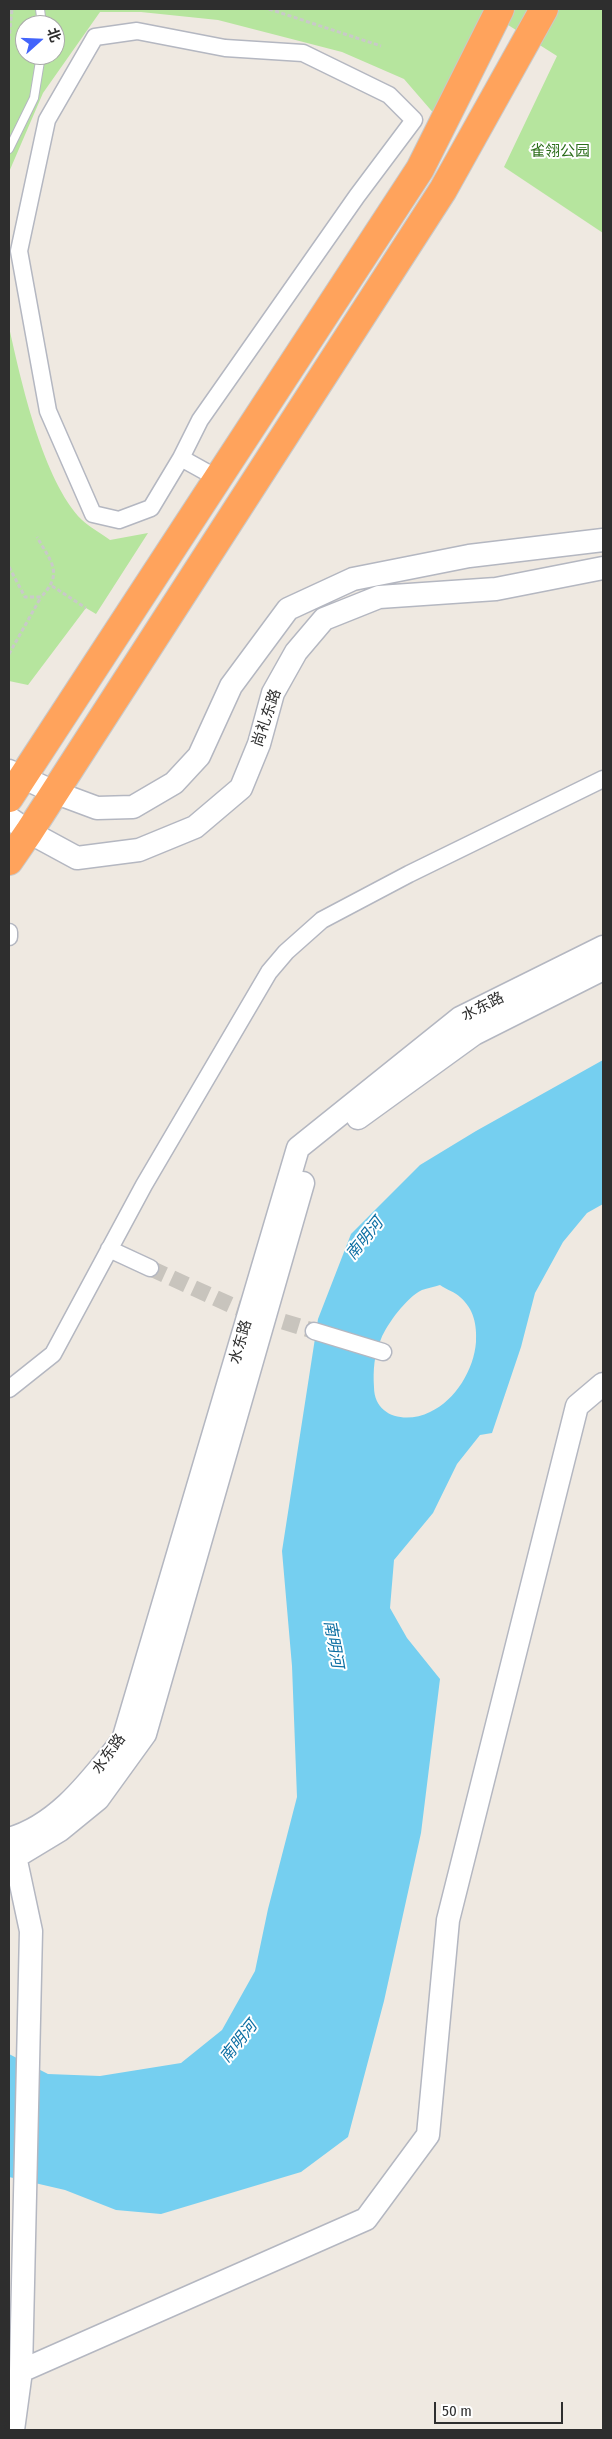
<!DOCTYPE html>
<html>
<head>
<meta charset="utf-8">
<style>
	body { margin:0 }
	#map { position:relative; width:612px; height:2439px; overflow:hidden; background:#efe9e1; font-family:"Fira Sans Condensed","Noto Sans SC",sans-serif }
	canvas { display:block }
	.frame { position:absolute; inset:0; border:10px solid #2e2e2e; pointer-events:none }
	.north { position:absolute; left:15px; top:15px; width:50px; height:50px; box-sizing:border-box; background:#fff; border:1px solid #ababab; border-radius:50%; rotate:70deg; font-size:14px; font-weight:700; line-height:20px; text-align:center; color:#2e2e2e }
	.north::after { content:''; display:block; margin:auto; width:18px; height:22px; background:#4264fb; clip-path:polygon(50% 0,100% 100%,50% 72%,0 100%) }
	.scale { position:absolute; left:434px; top:2402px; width:129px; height:22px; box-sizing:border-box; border:2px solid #2e2e2e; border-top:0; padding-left:6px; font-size:15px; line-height:18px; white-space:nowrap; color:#2e2e2e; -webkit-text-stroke:4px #fff; paint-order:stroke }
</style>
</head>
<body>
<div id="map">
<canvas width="612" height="2439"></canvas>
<div class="frame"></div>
<div class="north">北</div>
<div class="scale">50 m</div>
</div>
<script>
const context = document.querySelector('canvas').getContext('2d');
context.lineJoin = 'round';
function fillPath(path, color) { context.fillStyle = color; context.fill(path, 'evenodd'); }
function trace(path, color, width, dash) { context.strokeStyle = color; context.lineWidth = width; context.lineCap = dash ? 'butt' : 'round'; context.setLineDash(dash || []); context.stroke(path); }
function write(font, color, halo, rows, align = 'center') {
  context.font = font + ' "Fira Sans Condensed","Noto Sans SC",sans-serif'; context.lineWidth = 4; context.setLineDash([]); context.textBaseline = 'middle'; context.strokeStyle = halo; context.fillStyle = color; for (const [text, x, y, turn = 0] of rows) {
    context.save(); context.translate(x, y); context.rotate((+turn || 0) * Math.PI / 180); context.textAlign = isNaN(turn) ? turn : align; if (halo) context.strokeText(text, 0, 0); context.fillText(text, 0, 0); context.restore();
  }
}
fillPath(new Path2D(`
	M9,9H603V233L504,167L557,56L486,11L436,116L404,79L342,52L218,20L141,12H100L43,93L9,172ZM25,25H55V55H25Z
	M9,327C21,381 43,481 82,520C89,527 101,533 110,540L148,533L96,614L86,608L28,685L9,681Z`), '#b6e59e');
fillPath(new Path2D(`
	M603,1060V1204L587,1213L563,1242L535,1293L521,1347L492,1433L480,1435L457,1464L433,1513L394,1560L390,1608L407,1638L440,1679L421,1833L384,2001L348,2137L301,2172L161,2214L116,2210L65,2190L9,2177V2054L48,2074L100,2076L181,2063L222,2030L255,1971L268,1909L297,1797L292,1666L282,1551L318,1319L351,1234L420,1165L476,1131ZM440,1285C447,1290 455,1292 460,1297C474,1309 477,1325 476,1342C474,1369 456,1400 430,1412C406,1424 374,1417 374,1387C373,1371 374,1354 381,1339C387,1324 407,1297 422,1290C427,1288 435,1287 440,1285Z`), '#75cff0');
trace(new Path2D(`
	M150,1268L233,1306L314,1331`), '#c8c4bd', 16, [16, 8]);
const lane = new Path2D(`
	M40,9L42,25
	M9,149L34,98L41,55`);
const street = new Path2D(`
	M181,458L200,420L357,196L414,120L389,95L303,53L225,48L137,31L95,37L47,120L19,251L48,411L93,514L119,520L151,508L181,458L217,478
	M9,932V937
	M109,1249L150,1268
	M314,1331L383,1352
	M9,1389L53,1354L144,1185L269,972L286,952L322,920L409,874L603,779`);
const secondary = new Path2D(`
	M9,771L54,792L97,808L133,807L174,783L199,756L231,686L288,609L353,579L469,556L603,540
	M9,818L29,832L77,858L139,850L195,827L241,788L259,744L273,693L296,652L324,619L379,597L496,589L603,568
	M358,1118L474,1034L603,969
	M9,1839C59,1825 92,1778 123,1740L298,1148L460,1018L603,947
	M12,1842L31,1931L21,2371L13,2430
	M9,1858L17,1856L60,1830L98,1799L145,1734L303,1183
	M21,2371L366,2219L428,2135L448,1920L577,1406L603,1384`);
const highway = new Path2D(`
	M9,798L420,169L500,9
	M9,861L29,832L443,190L544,9`);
trace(lane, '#b4b7c1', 10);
trace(street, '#b4b7c1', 19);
trace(secondary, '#b4b7c1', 25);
trace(highway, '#c9c9c9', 30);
trace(new Path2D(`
	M269,9L381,46
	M9,40L12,9
	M9,567L25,597H41C64,573 51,562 37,537
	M52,586L86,608
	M9,654L41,597`), '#c9c9c9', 3, [4, 2.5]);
trace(lane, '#fff', 8);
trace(street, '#fff', 16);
trace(secondary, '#fff', 22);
trace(highway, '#ffa35c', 28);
write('15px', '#2c6e1b', '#fff', [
	["雀翎公园",560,152]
]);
write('15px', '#2e2e2e', '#fff', [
	["尚礼东路",267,718,-71],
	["水东路",483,1007,-27],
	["水东路",241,1342,-74],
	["水东路",109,1754,-54]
]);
write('italic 16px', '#0d6fa3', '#fff', [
	["南明河",365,1239,-51],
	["南明河",333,1644,80],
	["南明河",239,2042,-51]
]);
</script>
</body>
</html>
